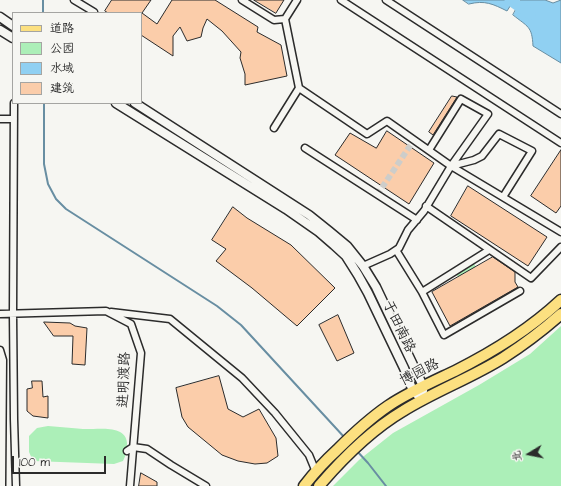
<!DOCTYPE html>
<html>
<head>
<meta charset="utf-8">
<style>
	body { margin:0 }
	#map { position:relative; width:561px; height:486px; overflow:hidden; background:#f6f6f2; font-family:"Architects Daughter","LXGW WenKai TC",sans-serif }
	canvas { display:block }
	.legend { position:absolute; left:12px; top:12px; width:130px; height:92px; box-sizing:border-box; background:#f6f6f2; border:1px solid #a5a5a2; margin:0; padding:5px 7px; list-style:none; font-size:12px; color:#2b2b2b }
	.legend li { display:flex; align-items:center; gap:8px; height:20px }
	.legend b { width:20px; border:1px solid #a5a5a2 }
	.north { position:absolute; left:509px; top:434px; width:40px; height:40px; -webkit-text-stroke:3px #f6f6f2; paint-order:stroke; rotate:260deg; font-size:11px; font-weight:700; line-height:16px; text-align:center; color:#2b2b2b }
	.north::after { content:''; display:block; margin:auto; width:14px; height:18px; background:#2b2b2b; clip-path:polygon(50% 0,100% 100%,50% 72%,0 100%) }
	.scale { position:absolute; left:12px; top:456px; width:94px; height:18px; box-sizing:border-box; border:2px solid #2b2b2b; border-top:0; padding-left:5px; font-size:12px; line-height:14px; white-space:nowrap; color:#2b2b2b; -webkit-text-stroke:3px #f6f6f2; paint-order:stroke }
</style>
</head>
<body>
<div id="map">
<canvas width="561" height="486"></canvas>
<ul class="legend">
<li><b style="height:5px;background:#fce080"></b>道路</li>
<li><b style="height:11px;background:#acefb8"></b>公园</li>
<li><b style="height:11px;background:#90d0f2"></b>水域</li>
<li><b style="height:11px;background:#fbcdaa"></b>建筑</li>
</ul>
<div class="north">北</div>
<div class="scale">100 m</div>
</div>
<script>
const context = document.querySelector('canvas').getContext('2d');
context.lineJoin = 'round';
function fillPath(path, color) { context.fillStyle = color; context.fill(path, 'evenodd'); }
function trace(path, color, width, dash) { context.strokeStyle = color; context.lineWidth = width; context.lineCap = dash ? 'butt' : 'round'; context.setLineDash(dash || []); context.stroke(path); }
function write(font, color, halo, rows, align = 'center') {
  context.font = font + ' "Architects Daughter","LXGW WenKai TC",sans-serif'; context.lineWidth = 3.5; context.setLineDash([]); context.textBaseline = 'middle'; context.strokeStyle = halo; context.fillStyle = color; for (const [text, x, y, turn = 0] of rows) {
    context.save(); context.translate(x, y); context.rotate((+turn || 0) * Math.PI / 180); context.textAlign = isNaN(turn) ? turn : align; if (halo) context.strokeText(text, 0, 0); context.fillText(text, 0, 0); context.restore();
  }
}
fillPath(new Path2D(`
	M473,262L476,267L458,277L456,273Z
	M561,326V486H333L359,460L393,433L479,385L530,354Z
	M48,426C60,427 72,428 83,429C96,430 126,424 127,443C127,450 126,455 123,461L114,464L33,461L29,452V436L37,428Z`), '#acefb8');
const water = new Path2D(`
	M463,0H514L507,11C493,4 485,0 469,4Z
	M521,0H545L553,3L561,0V63L533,46C532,26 528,27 513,15Z`);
fillPath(water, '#90d0f2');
trace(water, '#688ea2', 1);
trace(new Path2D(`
	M43,0V13
	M44,103V164L48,184L56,199L66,209L217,306L241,325L345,438
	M356,450L368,463L386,486`), '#688ea2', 2);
trace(new Path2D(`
	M510,0L530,14`), '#90d0f2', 11);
const building = new Path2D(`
	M112,0H151L142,13L157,24L172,0H215L258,27L257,32L281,45L287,76L245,85V74L240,58L241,52L222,31L207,19L203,28L201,37L187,41L180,27L173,36V56L141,35V13H108L105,11Z
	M254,0H284L276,13Z
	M452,96L457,97L433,135L429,132Z
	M387,131L434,163L409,204L335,155L350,133L376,148Z
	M561,150V206L556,213L531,196Z
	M468,186L547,237L528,266L451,216Z
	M233,207L247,218L291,245L335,288L297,326L252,288L216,261L226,249L212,240Z
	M493,257L515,272V282L518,287L450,326L432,292Z
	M338,315L354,353L337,361L319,325Z
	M44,322L70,323L75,326L87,328L85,365L72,364L73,336H54Z
	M219,376L228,409L243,417L259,409L276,438L278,456L267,463L255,464L238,461L222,455L188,427L182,417L176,388Z
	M32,381H42L43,397L48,396V418L33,416L27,411V389L32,388Z
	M141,473L157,482V486H139Z`);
fillPath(building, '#fbcdaa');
trace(building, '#2b2b2b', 1);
trace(new Path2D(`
	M377,195L414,140`), '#cdcdca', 6, [6, 3]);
const minor = new Path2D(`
	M74,0L94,12
	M242,0L274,20L285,19
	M341,0L561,143
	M386,0L561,114
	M299,88L367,134L387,121L451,166L424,211L408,230L399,248L390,254L363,266
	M14,103L13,314L14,419L16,486
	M0,119H14
	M274,128L299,88L285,19L297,0
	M305,148L417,220
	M429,150L461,99L488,114L451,166
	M451,166L474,160L482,156L499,134L532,151L503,197
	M451,166L561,232
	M426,206L531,278L561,247
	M396,250L422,292L489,250
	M422,292L444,335L520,291
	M111,312L170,319L242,378L275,413L309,455L316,472
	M0,314L106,311L131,324L141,353L130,486
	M0,350L3,360L2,486
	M127,451L133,447L147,449L171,465L206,486`);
const tertiary = new Path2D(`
	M0,17L13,26
	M0,30L13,38
	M116,103L286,209L319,232L334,245L346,256L358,275L368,293L404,368L413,391L423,400
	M135,103L309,215L329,231L347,246L363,266L376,287L423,386V391`);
const primary = new Path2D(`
	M304,486C314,473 325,461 337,450C353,434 369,419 388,406C409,392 432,382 455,371C493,352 530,329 561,300
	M319,486C343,458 371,430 403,411C435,391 471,378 503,358C523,345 543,330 561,314`);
trace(minor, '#2b2b2b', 9);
trace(tertiary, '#2b2b2b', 11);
trace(primary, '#2b2b2b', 13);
trace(minor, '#f6f6f2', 6);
trace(tertiary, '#f6f6f2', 8);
trace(primary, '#fce080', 10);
write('14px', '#2b2b2b', '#f6f6f2', [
	["于田南路",398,327,64],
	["博园路",420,373,-27],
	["进明渡路",125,380,-88]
]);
</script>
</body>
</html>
